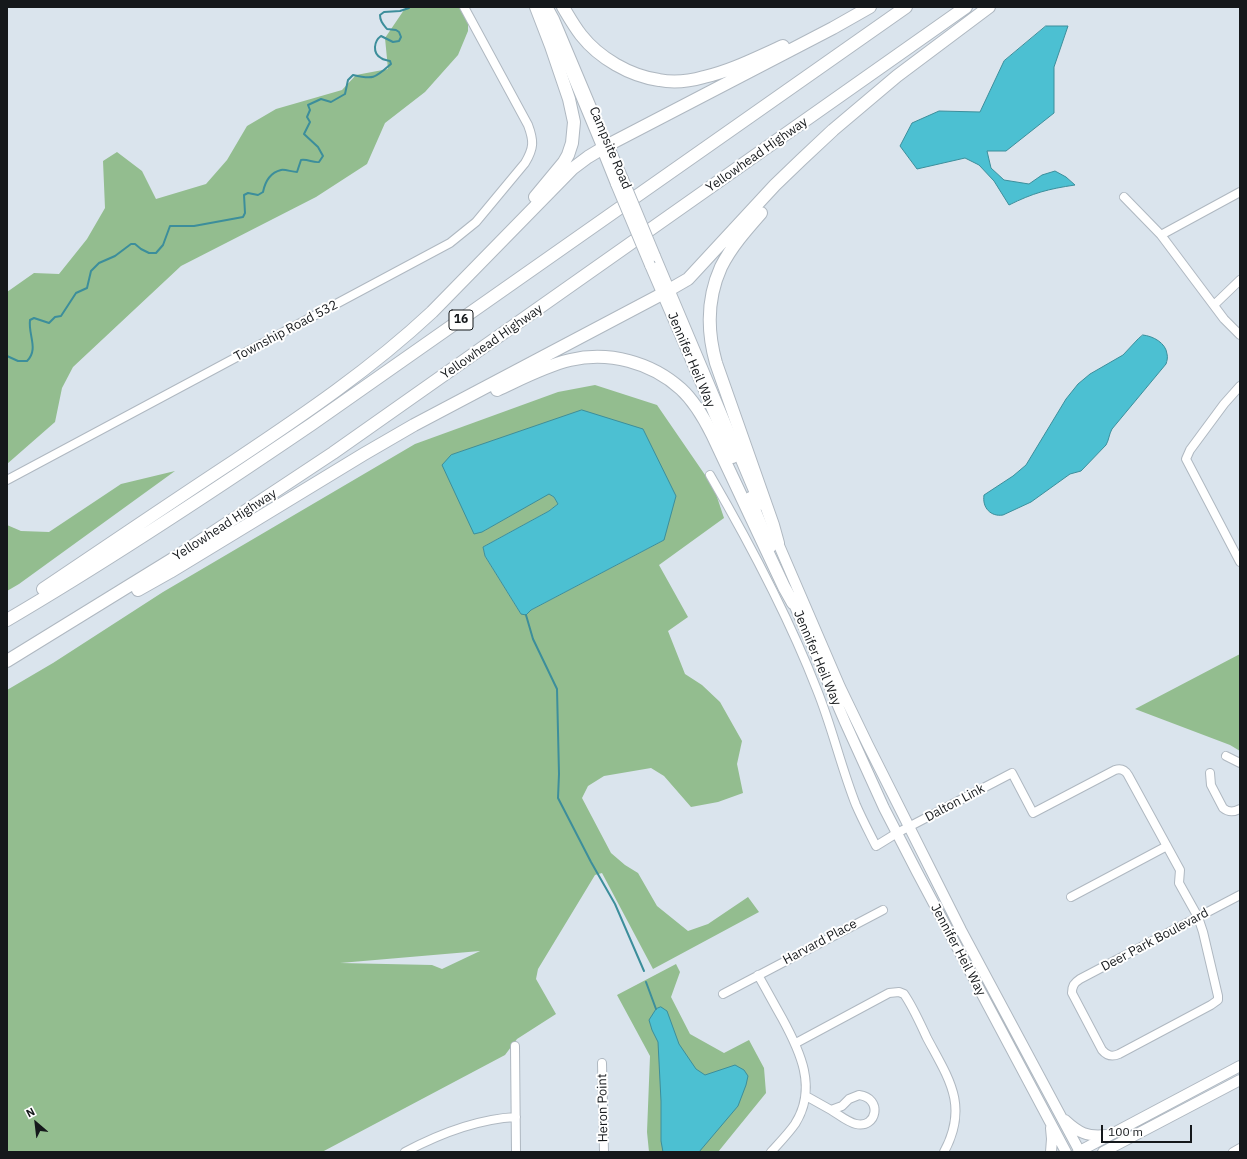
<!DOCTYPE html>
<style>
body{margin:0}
#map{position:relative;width:1247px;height:1159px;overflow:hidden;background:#dae4ed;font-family:"IBM Plex Sans",sans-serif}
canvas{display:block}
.frame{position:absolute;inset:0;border:8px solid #15181b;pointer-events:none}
.north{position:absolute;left:16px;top:1103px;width:40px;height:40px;-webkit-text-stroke:3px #fff;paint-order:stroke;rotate:332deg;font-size:11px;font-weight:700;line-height:16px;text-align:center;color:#15181b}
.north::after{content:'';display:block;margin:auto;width:14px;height:18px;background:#15181b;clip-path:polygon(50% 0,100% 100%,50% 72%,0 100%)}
.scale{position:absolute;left:1101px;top:1125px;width:91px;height:18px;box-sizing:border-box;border:2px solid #15181b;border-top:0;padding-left:5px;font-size:12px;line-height:14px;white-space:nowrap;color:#15181b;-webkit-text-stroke:3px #fff;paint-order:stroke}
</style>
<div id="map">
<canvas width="1247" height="1159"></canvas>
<div class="frame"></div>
<div class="north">N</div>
<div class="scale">100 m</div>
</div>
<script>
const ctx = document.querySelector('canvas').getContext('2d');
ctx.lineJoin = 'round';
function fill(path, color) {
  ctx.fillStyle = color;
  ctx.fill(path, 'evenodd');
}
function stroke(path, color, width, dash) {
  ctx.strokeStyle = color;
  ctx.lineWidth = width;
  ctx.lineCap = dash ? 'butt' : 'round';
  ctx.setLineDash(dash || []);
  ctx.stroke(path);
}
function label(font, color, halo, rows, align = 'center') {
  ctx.font = font + ' "IBM Plex Sans",sans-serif';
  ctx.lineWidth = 4;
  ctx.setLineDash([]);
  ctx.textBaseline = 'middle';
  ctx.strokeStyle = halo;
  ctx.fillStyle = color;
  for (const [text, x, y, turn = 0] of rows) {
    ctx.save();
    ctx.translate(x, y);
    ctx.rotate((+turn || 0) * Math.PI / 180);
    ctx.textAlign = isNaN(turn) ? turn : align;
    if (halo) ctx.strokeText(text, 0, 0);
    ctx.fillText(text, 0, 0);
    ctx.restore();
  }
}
const green = new Path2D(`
 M406,7H466L468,10V31L458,55L425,92L385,123L367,164L316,197L181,266L73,367L62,388L55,422L7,464V292L34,273L59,274L87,239L105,208L103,161L117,152L142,171L156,199L206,184L227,160L247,126L276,109L342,90L356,75L388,69L385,38Z
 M595,385L657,405L714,488L724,518L659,565L688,617L668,631L685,674L702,685L720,702L742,741L737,764L743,793L718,802L691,807L664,776L651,768L604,776L588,786L582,798L611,853L625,865L638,873L657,906L688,931L708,924L748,897L759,912L653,969L602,873L595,875L538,969L536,979L556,1014L517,1039L505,1055L322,1152H7V690L53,663L163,592L415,444L558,392ZM643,429L664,540L531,610L521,614L485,556L483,547L549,511L558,504L554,497L549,493L482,532ZM480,951L442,969L432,965L340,963Z
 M175,471L19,584L7,591V525L21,531L49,532L121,484Z
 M1240,654V751L1230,745L1135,709Z
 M676,964L680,972L671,997L690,1034L724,1053L749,1040L764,1068L766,1093L718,1152H649L647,1132L650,1056L617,995Z`);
const water = new Path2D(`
 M1046,26H1068L1054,67V113L1006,151H987L991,168L1004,180L1029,184L1042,175L1055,171L1066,177L1075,185C1048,189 1033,193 1009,205L994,181L979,165L965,158L917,169L900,146L912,123L939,111L980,112L1004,61Z
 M1143,335C1153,336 1166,343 1167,354C1168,357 1167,361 1166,364L1112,429C1109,434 1109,440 1106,445L1081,471L1070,474L1031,502L1003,515C991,517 982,508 984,495L1013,476L1026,465L1066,399L1078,384L1090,374L1123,355L1138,339Z
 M582,410L643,429L676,496L664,540L531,610L526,615L521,614L485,556L483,547L549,511L558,504L554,497L549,494L482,532L474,534L442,465L451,455Z
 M661,1007L667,1011L679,1044L696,1069L705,1075L735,1065L744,1070L748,1076L746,1085L738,1106L699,1152H663L661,1141V1101L658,1042L652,1030L649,1020L656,1009Z`);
const stream = new Path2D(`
 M7,356L18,361H27C39,349 28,335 30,320L34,318L49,323L55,317L61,316L76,293L87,288L91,271L99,263L115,256L131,244H135L141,249L149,253H156L163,245L170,226H194L243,217L245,213L244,195L248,193L258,195L263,192C265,182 269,173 281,170C285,169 292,172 297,172L301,160C308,159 313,163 319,162L323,156L318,147L304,134L310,122L307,117L310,110L308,105L321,99L331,102L345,94L348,80L353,75C374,80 375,78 391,64L390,61C387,60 383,60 381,58C372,53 374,41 381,36L393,42L399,41L401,37L399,32L396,30L387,29C383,24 380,21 380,15L384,12L400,11L409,8V7
 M526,615L533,639L557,689L559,774L558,798L591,862L615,904L644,971
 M646,982L656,1009`);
const minor = new Path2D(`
 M543,7L602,149
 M549,8L555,19L608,145
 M1124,197L1161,235L1224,319L1240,335
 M1161,235L1240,192
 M1214,305L1240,280
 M1240,386L1224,404L1190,450L1186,459L1240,562
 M710,475C750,544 788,615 817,690C832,727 841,767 856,805C862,819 869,832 876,846L897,833L1012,773L1033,813L1115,770C1121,768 1125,770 1128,775L1180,870L1179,883L1198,917L1203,932L1218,996V1000L1211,1005L1119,1054C1112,1057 1107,1056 1102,1050L1072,993C1072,986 1074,983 1080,979L1240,895
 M7,480L450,243L476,222L525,163C534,148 534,141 528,125L464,7
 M1226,756L1240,763
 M1210,773L1211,785L1223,808C1229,813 1234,812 1240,809
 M1071,897L1167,846
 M758,975C766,989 774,1004 782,1018C800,1051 818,1088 795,1124C788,1134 779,1143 771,1152
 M723,994L883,910
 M796,1043L889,993L899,992L904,994C913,1007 920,1023 927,1038C949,1079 969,1106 944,1152
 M515,1046L516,1152
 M602,1063L604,1152
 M859,1095C883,1098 877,1129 856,1124C847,1122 838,1114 831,1110L842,1106L849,1099Z
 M806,1096L831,1110
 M405,1152C439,1134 477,1119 516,1117
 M1233,1152L1240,1148`);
const major = new Path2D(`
 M608,145L623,179
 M602,149L616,184
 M655,256L760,505
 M650,265L733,458
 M750,497L771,547
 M775,536L840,687L868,745L961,930L1080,1152
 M791,597L845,722L884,808L917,872L1066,1152
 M1065,1120C1079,1133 1087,1137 1106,1135
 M1051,1128L1052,1139L1051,1152
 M1078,1152L1240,1066
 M1103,1152L1240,1080`);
const highway = new Path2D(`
 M563,7C569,17 574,26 581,35C599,58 630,76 659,80C673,83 690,81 704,77C731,71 758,57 783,46
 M535,197L564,162L568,155L572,143L574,122L569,99L551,46L536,7
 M761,213C746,230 731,247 721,267C707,298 707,331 716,363L773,525L778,543
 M497,390C521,379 545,366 570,360C609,351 651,362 681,389C694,401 704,418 712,434L784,587L793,603
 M43,589C107,546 170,503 234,461C303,415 371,369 432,312L572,169L588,157L608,145L833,28L870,7
 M138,590L170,572L364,454L414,425L662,294L688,279L775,185L801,160L833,130L897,76L989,7
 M7,620C111,559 212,492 312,424L906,7
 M7,661L179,555L333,453L966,7`);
const majorBridge = new Path2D(`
 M623,179L655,256
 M616,184L650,265`);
const shields = [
 [461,320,24]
];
const shieldNames = [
 ["16",461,320]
];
const streetNames = [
 ["Campsite Road",610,148,67],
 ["Yellowhead Highway",757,155,-35],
 ["Township Road 532",286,331,-28],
 ["Yellowhead Highway",492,342,-35],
 ["Jennifer Heil Way",691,360,67],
 ["Yellowhead Highway",225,525,-33],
 ["Jennifer Heil Way",817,658,67],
 ["Dalton Link",955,803,-28],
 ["Deer Park Boulevard",1155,940,-28],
 ["Harvard Place",820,942,-28],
 ["Jennifer Heil Way",958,950,62],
 ["Heron Point",603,1108,-91]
];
fill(green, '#93bd8f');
fill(water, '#4cc0d2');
stroke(water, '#3c8e9b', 1);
stroke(stream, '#3c8e9b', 2);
stroke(minor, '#afb8c1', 10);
stroke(major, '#afb8c1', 12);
stroke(highway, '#afb8c1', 14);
stroke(minor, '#fff', 8);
stroke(major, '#fff', 10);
stroke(highway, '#fff', 12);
stroke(majorBridge, '#afb8c1', 12, []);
stroke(majorBridge, '#fff', 10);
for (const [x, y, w] of shields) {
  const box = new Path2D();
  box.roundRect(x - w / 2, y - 10, w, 20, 3);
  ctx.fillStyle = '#fff';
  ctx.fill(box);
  stroke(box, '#15181b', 1);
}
label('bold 12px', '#15181b', null, shieldNames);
label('13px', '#15181b', '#fff', streetNames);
</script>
